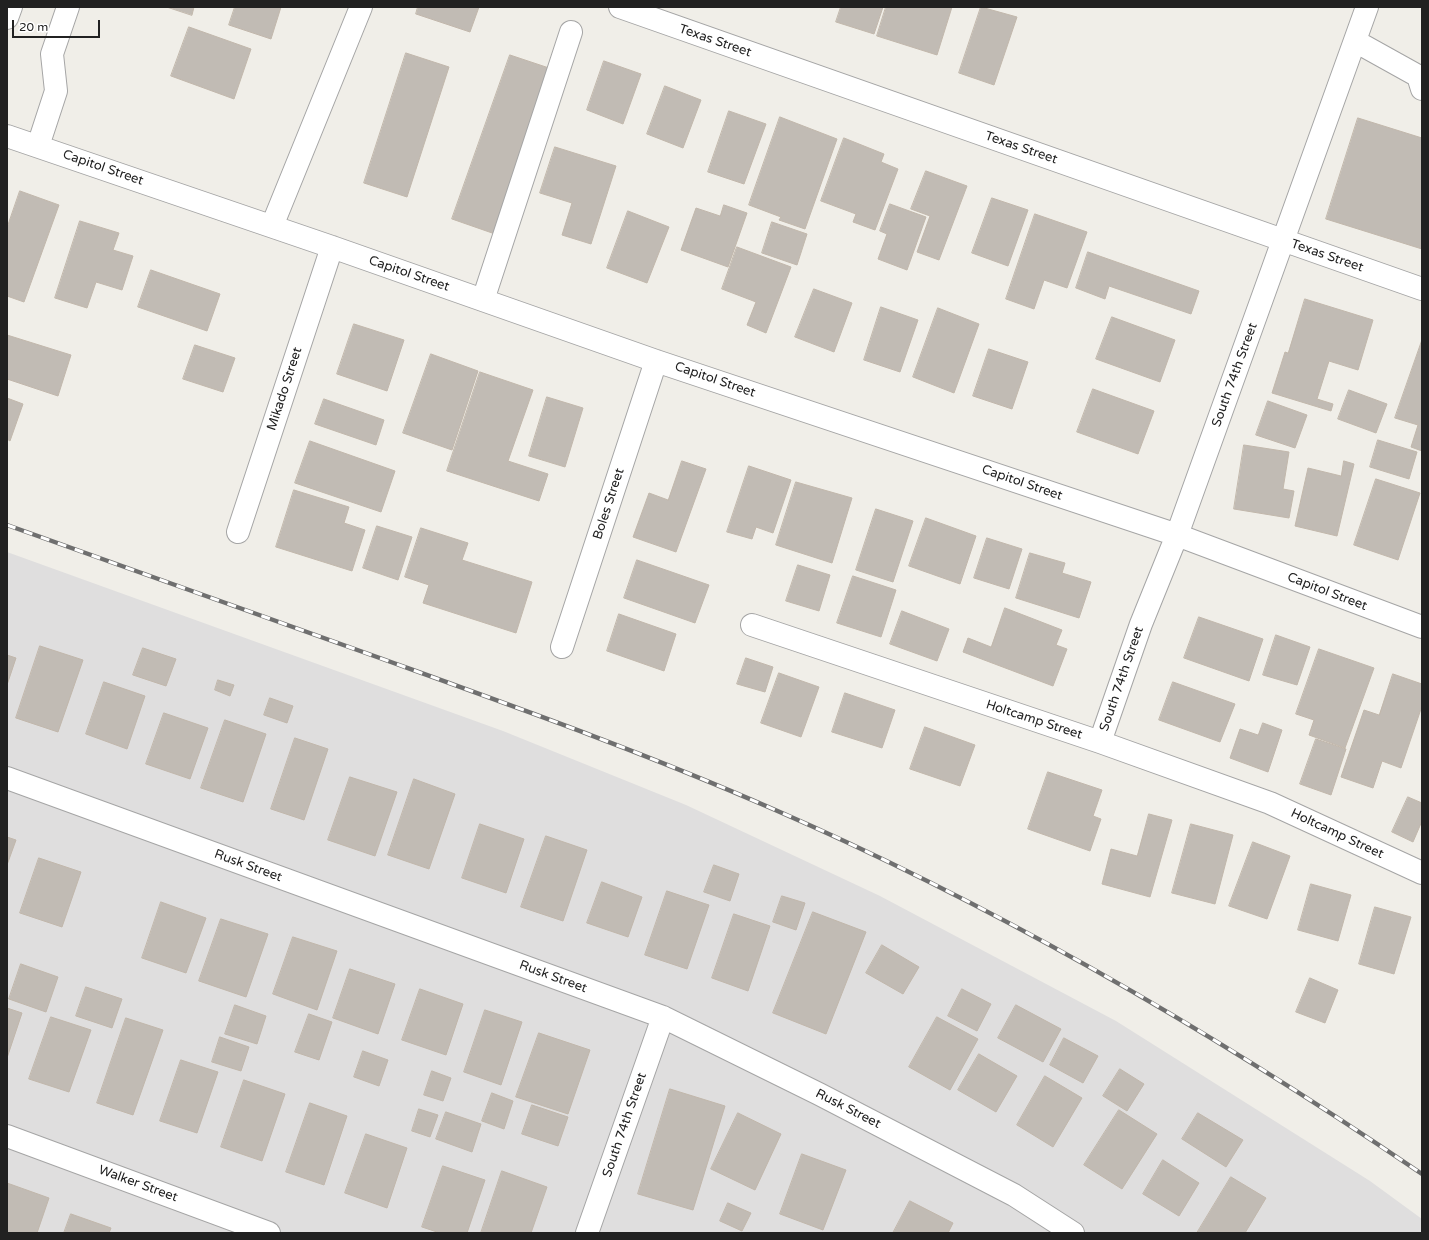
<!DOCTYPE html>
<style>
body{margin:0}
#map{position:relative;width:1429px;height:1240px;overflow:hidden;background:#f0eee8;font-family:"Varela Round",sans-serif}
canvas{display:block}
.frame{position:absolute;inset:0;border:8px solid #212121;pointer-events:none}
.scale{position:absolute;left:12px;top:20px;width:88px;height:18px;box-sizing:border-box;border:2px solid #212121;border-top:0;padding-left:5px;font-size:12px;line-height:14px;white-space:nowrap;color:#212121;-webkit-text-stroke:3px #fff;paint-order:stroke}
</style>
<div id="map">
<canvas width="1429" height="1240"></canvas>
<div class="frame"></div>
<div class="scale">20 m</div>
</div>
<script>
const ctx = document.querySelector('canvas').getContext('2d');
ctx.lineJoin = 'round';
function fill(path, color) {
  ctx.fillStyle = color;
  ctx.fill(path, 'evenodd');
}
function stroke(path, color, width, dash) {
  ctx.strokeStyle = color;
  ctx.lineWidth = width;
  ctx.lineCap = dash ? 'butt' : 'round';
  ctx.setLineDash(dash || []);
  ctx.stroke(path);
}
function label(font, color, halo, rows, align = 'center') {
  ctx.font = font + ' "Varela Round",sans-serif';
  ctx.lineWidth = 3;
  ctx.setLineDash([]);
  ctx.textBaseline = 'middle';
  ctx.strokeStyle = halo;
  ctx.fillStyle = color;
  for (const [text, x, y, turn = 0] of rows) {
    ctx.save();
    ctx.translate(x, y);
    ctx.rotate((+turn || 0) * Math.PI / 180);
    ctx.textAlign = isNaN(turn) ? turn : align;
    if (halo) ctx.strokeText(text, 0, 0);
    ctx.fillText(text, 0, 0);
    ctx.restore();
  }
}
const residential = new Path2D(`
 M7,552L503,731L686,805L880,896L1116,1021L1370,1181L1422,1219V1233H7Z`);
const building = new Path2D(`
 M167,7H194L192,15Z
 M235,7H281L271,39L229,25Z
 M418,7H479L470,32L416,14Z
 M841,7H883L874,34L836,22Z
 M886,7H952L937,55L877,36Z
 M981,7L1017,17L994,85L959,73Z
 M189,27L251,49L234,99L171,76Z
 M406,53L449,67L407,197L364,183Z
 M510,55L552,69L495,234L452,219Z
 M604,61L641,74L623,124L587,110Z
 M665,86L701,100L683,148L647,134Z
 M729,111L766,124L744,184L708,172Z
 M780,117L837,139L805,229L779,220L781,217L749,205Z
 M1358,118L1422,138V249L1326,219Z
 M844,138L884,154L881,162L898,169L875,230L853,222L856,214L821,201Z
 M555,147L616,166L591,244L562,235L572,203L540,193Z
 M926,171L967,186L939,260L917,252L930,216L911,209Z
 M20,191L59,205L24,302L7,296V228Z
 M992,198L1028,210L1008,266L972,253Z
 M890,204L926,217L907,270L878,259L887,234L880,231Z
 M724,205L747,213L728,267L681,250L696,208L720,216Z
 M628,211L669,227L647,283L607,268Z
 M1035,214L1087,232L1067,288L1044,280L1034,309L1006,299Z
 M80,221L119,233L113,250L133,256L122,290L96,282L87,308L55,298Z
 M772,222L807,234L797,265L762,253Z
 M737,247L791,267L766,333L747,325L756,302L722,289Z
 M1088,252L1199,291L1191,314L1109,286L1105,299L1076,288Z
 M151,270L220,294L207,331L138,307Z
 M814,289L852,303L834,352L795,337Z
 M1305,299L1373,320L1358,370L1329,361L1317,399L1333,404L1331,411L1272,393L1285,352L1288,353Z
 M881,307L918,320L900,372L864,360Z
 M938,308L979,324L954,393L913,377Z
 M1112,317L1175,340L1160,382L1096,359Z
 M354,324L404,340L387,391L337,374Z
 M7,335L71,355L58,396L7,379Z
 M1422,340V451L1411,447L1418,425L1395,418Z
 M195,345L235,358L223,392L183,379Z
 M989,349L1028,362L1012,409L973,396Z
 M431,354L478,371L452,450L403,433Z
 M480,372L533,390L508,461L548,474L539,501L447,471Z
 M1093,389L1154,411L1138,454L1077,432Z
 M1349,390L1387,404L1376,433L1338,419Z
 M547,397L583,408L565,467L529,456Z
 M7,398L23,404L10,441L7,439Z
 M324,399L384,420L376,445L315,424Z
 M1268,401L1307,415L1295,448L1256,435Z
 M1378,440L1417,452L1409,479L1370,467Z
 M310,441L395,471L381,512L295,483Z
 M1244,445L1289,452L1283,489L1294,491L1289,518L1234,509Z
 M682,461L706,469L676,552L633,537L649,493L668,500Z
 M1344,461L1354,464L1337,536L1295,526L1308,468L1341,476Z
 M749,466L791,480L773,533L756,527L752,539L727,532Z
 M1376,479L1420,493L1398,560L1354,545Z
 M796,482L852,498L832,563L776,545Z
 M294,490L349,507L344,523L365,530L352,571L276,547Z
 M876,509L913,521L893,582L856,570Z
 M926,518L976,536L960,584L909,566Z
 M377,526L412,537L398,580L363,568Z
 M421,528L468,543L462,560L532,582L516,633L423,603L429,585L405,577Z
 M987,538L1022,549L1009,589L974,578Z
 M1030,553L1065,563L1062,573L1091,582L1079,618L1016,598Z
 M637,560L709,585L695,623L624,598Z
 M798,565L830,575L819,611L786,601Z
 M853,576L896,590L881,637L837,623Z
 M1005,608L1062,630L1056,645L1067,649L1053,686L963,652L968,638L991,647Z
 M902,611L949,629L937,661L890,644Z
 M619,614L676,634L664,671L607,651Z
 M1199,617L1263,639L1249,681L1184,658Z
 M1276,635L1310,647L1297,685L1263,675Z
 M40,646L83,660L58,732L16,718Z
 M143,648L176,659L166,686L133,675Z
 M1319,649L1374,668L1345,748L1309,735L1314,720L1296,714Z
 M7,655L16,658L7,685Z
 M746,658L773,667L765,692L737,684Z
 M779,673L819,687L801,737L761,723Z
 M1393,674L1422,684V706L1401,768L1382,761L1373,788L1341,777L1364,710L1379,715Z
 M218,680L234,685L230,696L215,690Z
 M104,682L145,696L127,749L86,734Z
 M1173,682L1235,704L1220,742L1159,720Z
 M845,693L895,710L882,748L832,732Z
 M270,698L293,706L287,723L264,715Z
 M164,713L208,728L190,779L146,764Z
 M225,720L266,734L243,802L201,788Z
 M1263,723L1282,730L1268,772L1230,758L1240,729L1258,735Z
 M925,727L975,745L960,786L910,769Z
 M295,738L328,749L304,820L271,809Z
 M1316,739L1346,749L1331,795L1300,784Z
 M1048,772L1102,790L1093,816L1101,819L1090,851L1028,829Z
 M350,777L397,792L375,856L328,840Z
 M414,779L455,794L429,869L388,855Z
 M1408,797L1422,803V821L1413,842L1392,832Z
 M1149,814L1172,820L1150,897L1102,884L1111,849L1137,856Z
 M480,824L524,839L506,893L462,878Z
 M1191,824L1233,835L1215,904L1172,893Z
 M546,836L587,850L563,921L521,907Z
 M7,837L16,840L7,865Z
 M1253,842L1290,856L1267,919L1229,906Z
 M39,858L81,872L62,927L20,913Z
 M714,865L739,874L730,901L704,892Z
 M602,882L642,897L628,937L587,923Z
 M1311,884L1351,895L1338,941L1298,930Z
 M667,891L709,905L687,969L645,955Z
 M782,896L805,903L796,930L773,922Z
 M161,902L206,918L186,973L142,958Z
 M1375,907L1411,917L1394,974L1359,964Z
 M813,912L866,932L826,1034L773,1013Z
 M734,914L770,926L748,991L712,978Z
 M221,919L268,934L246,997L199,981Z
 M293,937L337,951L317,1010L273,994Z
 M882,945L919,967L903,994L866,973Z
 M21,964L58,977L46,1012L9,999Z
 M350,969L395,984L378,1034L333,1018Z
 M1310,978L1338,990L1325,1023L1296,1012Z
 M86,987L122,999L112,1028L76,1016Z
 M420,989L463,1004L446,1055L402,1040Z
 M962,989L991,1004L977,1031L948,1016Z
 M235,1005L266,1016L257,1044L225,1034Z
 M1016,1005L1061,1029L1043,1062L998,1038Z
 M7,1008L22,1013L7,1058Z
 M485,1010L522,1022L501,1085L464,1072Z
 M309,1014L332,1022L319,1060L295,1052Z
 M51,1017L91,1030L69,1092L29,1079Z
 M937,1017L978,1039L950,1090L909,1067Z
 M126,1018L163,1030L133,1115L97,1103Z
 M539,1033L590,1050L568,1114L516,1097Z
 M220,1037L249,1047L241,1071L212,1062Z
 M1064,1038L1098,1056L1083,1083L1050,1065Z
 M363,1051L388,1060L379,1086L354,1077Z
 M979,1054L1017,1076L996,1112L958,1090Z
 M181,1060L218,1072L197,1133L160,1121Z
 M1120,1069L1144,1084L1127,1111L1103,1096Z
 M432,1071L451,1078L443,1101L424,1095Z
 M1045,1076L1082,1098L1053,1147L1017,1125Z
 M244,1080L285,1094L262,1161L221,1147Z
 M670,1089L725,1106L693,1210L638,1194Z
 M492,1093L513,1101L504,1129L482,1121Z
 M310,1103L347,1116L324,1185L286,1172Z
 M532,1105L568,1117L558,1146L522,1134Z
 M419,1109L438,1115L430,1137L412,1131Z
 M1119,1110L1157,1134L1122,1189L1084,1165Z
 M446,1112L481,1124L472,1152L436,1139Z
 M738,1113L781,1134L755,1190L711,1169Z
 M1198,1113L1243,1140L1226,1167L1182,1139Z
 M366,1134L407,1148L387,1208L345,1193Z
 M802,1154L846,1170L823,1230L780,1214Z
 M1163,1160L1199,1183L1179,1216L1143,1194Z
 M443,1166L485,1180L467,1233H440L422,1227Z
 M502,1171L547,1187L531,1233H481Z
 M1231,1177L1266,1198L1245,1233H1197Z
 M7,1183L49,1198L37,1233H7Z
 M910,1201L953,1223L948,1233H893Z
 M728,1203L751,1213L742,1231L720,1221Z
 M71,1214L111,1228L109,1233H64Z`);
const minor = new Path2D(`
 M620,7L1422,289
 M7,18L11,7
 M1355,41L1418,76L1422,89
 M7,136L332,247L656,361L1177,535L1422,627
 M38,146L56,91L52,54L68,7
 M272,226L361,7
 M483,300L571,32
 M238,532L332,247
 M752,625L1100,742L1270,803L1422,873
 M562,647L656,361
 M1100,742L1141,624L1177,535L1367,7
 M7,778L663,1017L819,1094L1014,1195L1073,1233
 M7,1136L269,1233
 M587,1233L663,1017`);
const rail = new Path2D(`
 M7,525C130,569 254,613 377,657C510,705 643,752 773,809C1001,908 1216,1034 1422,1174`);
const streetNames = [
 ["Texas Street",715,41,19],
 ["Texas Street",1021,148,19],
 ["Capitol Street",103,168,19],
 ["Texas Street",1327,256,19],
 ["Capitol Street",409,274,19],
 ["South 74th Street",1235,375,-70],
 ["Capitol Street",715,380,19],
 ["Mikado Street",285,389,-72],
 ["Capitol Street",1022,483,19],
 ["Boles Street",609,504,-72],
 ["Capitol Street",1327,592,21],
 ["South 74th Street",1122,679,-71],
 ["Holtcamp Street",1034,720,18],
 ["Holtcamp Street",1337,834,25],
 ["Rusk Street",248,866,20],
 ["Rusk Street",553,977,20],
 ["Rusk Street",848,1109,27],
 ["South 74th Street",625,1125,-71],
 ["Walker Street",138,1184,20]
];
fill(residential, '#dfdede');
fill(building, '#c1bbb4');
stroke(building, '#c1b7ab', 1);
stroke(minor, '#a5a5a5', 24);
stroke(minor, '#fff', 22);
stroke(rail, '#6f6f6f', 4.5);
stroke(rail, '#fff', 3, [9]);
label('13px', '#212121', '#fff', streetNames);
</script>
